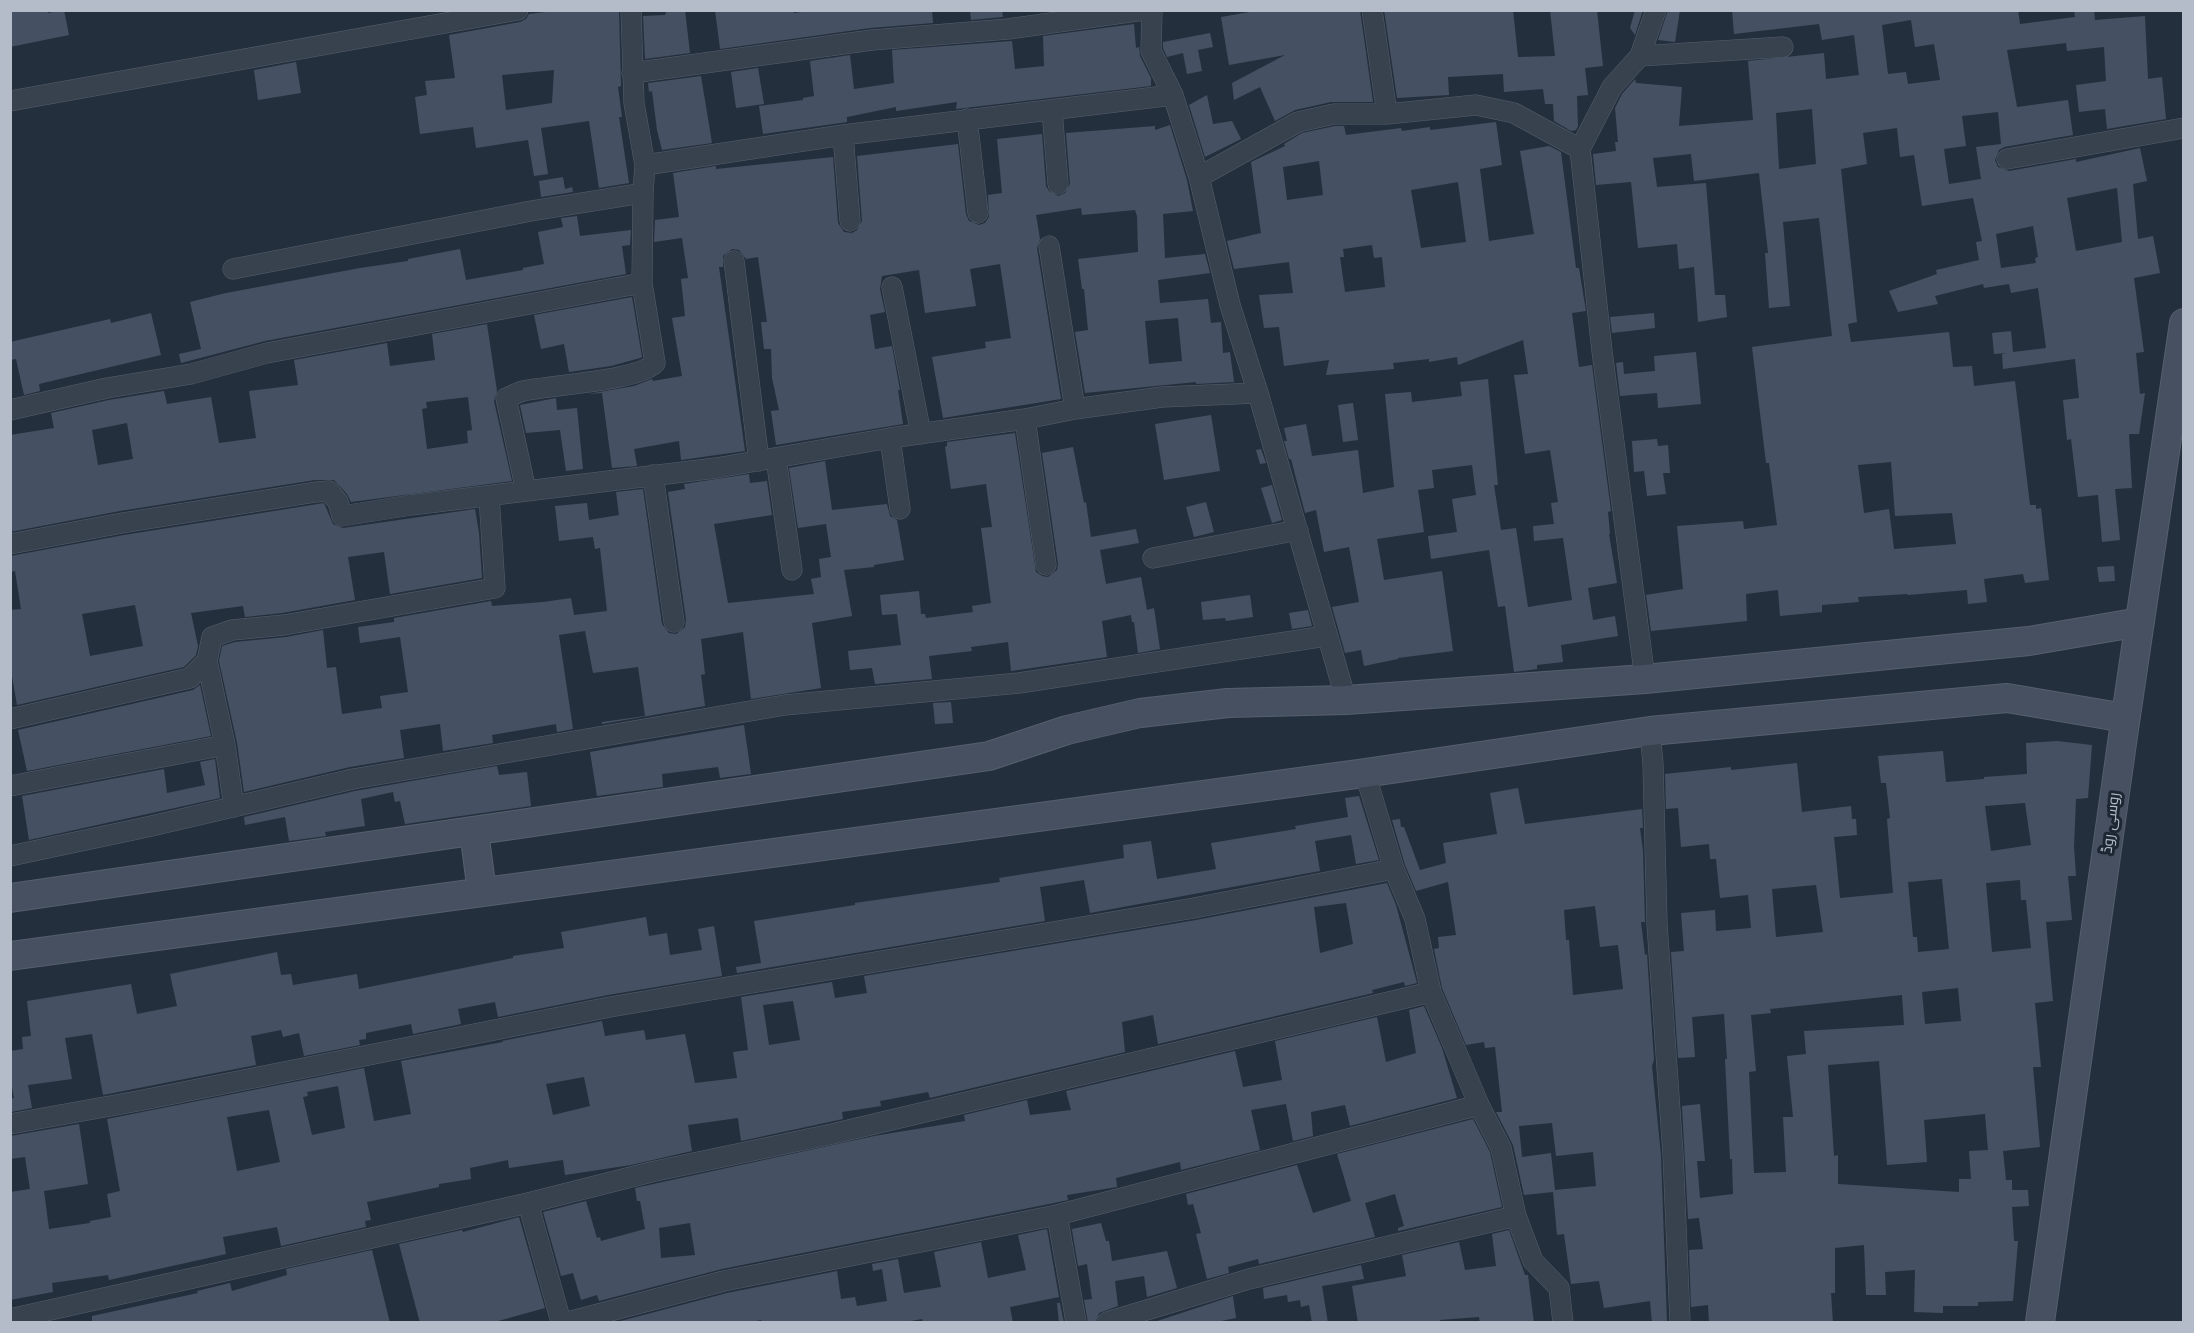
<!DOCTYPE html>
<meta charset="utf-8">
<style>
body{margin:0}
#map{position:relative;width:2194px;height:1333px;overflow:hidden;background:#242f3e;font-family:"PT Sans",sans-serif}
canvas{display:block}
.frame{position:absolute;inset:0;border:12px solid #b4bcc9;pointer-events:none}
</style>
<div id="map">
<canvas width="2194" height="1333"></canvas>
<div class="frame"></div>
</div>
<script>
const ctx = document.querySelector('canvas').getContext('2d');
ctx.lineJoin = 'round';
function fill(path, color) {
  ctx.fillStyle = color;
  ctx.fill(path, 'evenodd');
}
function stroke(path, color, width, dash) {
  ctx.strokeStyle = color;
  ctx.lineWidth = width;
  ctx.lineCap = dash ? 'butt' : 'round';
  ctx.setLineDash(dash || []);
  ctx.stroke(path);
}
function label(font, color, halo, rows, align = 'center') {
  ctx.font = font + ' "PT Sans",Cairo,sans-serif';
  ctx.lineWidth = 6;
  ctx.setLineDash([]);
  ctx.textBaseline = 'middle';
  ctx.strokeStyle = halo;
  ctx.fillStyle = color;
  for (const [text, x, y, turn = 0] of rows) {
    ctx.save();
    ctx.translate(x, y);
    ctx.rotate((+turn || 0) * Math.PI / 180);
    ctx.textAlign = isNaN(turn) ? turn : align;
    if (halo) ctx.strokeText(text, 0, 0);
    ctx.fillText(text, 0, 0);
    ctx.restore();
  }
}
const building = new Path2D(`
 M10,10H47L48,13L64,10L69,35L10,47Z
 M563,10H619L621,86L618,87L622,117H619L629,183L599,188L589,121L541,128L548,174L534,176L528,140L476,148L473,127L420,134L415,97L427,95L425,81L455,78L449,35L520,22L526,19L529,14ZM554,70L552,103L506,110L502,75Z
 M667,10H685L690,53L645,59L643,16L665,15Z
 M715,10H794V13L814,10H932L933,23L870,28L720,49Z
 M970,10H1002L1003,17L971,20Z
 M1261,10H1360L1373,102H1331L1295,110L1275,121L1260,87L1234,100L1232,83L1285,55L1229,65L1221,17Z
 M1384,10H1513L1518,57L1555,56L1550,10H1597L1603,66L1585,68L1588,95L1577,96L1578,126L1576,130L1571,131L1554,121L1553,104H1545L1543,89L1504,92L1503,74L1448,77L1449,95L1397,98Z
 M1635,10H1643L1635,35L1630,28Z
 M1668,10H1680L1675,42L1658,40Z
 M1732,10H2018L2020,24L2075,17L2074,10H2094L2095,20L2145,16L2148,79L2162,77L2166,119L2107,129L2105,109L2079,112L2076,85L2106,81L2104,47L2067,51L2066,43L2007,50L2017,107L2068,100L2073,135L2004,147L1999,150L1995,160L1998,167L2009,171L2076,159V162L2140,148L2147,181L2133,184L2138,239L2153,236L2160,273L2134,278L2144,352L2136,353L2140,394L2145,393L2139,434H2129L2132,488L2115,489L2120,540L2102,542L2098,495L2078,497L2071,439L2067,440L2063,400L2079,398L2075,359L2003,369L2002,354L2007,353L1994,354L1992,333L2011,331L2013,352L2046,348L2038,288L2011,293L2009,284L1984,288L1983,284L1935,296L1938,304L1898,312L1889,291L1937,274L1936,270L1979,260L1976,242L1982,241L1973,198L1922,206L1914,155L1900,157L1897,128L1863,133L1867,164L1841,169L1857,322L1848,324L1851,342L1949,332L1953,367L1972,366L1974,386L2015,381L2030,505H2036V509L2041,508L2049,580L2025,583L2023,574L1984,579L1987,602L1968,604L1967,590L1908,595L1907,594L1858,597L1859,602L1822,605V612L1780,616L1778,590L1746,594L1747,621L1651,631L1646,595L1683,589L1677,526L1743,521L1744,529L1777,525L1769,463H1766L1752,347L1832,336L1819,218L1783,222L1790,306L1769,308L1765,253H1768L1759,173L1694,181L1691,154L1653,158L1657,187L1706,183L1715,295H1725L1727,317L1698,322L1694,267L1679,269L1677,244L1638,248L1631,182L1596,185L1593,154L1616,151L1615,142H1618L1615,108L1622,94L1635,79L1636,83L1682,87L1679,126L1753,120L1748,61L1824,53L1826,79L1859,75L1854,35L1822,40L1819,24L1734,34ZM1911,20L1915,47L1934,44L1940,80L1908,84L1906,72L1888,74L1882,25ZM1812,109L1816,164L1779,169L1776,113ZM1998,112L2001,144L1976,147L1981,179L1949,184L1944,149L1966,146L1962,116ZM2117,188L2122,242L2076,251L2067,198ZM2033,226L2038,257L2035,258L2036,263L2001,268L1996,234ZM1891,462L1895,516L1952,513L1956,544L1894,549L1889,509L1864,513L1858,465Z
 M1134,24L1136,48L1139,47L1140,56L1151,78V86L956,109L957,102L896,111V107L847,117V122L763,134L759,106L803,100V98L814,96L810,61L850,55L854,89L894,83L892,50L1012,41L1015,69L1044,66L1043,36Z
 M1210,33L1213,47L1198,50L1202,71L1187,74L1183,53L1167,57L1163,48V42Z
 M296,62L301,93L258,100L254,70Z
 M758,68L764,104L736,108L731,72Z
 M701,76L712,143L662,150L657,130L652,91L649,92L648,83Z
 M1207,95L1213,124L1232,121L1241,139L1205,157L1189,105Z
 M1496,122L1502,165L1480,169L1489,241L1534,234L1520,151L1549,146L1561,152L1576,268H1579L1586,311L1572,313L1579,367L1592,365L1611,511L1608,512L1610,534H1609L1617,583L1588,588L1593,620L1615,616L1618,636L1561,645L1563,662L1537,665V669L1514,672L1505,606L1498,607L1489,550L1431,559L1428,536L1457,532L1452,499L1476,495L1472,465L1432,470L1434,488L1418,490L1424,532L1377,539L1384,580L1442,571L1453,651L1398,658V659L1364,666L1361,650L1345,653L1332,607L1359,602L1349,547L1324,552L1316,510L1305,513L1291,459H1289L1284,441H1287L1284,428L1306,424L1312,456L1358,450L1363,493L1394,487L1385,394L1411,392L1412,402L1462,396L1460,382L1488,379L1498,485H1494L1501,530L1516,528L1528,607L1572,600L1563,538L1534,541L1533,526L1554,524L1551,503L1558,502L1550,450L1525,454L1514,375L1528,374L1523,340L1458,365L1457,357L1429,362V359L1393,363L1394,369L1326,375L1329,360L1284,366L1279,327L1264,328L1259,295L1293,293L1289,262L1234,269L1227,241L1261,233L1251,162L1285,146L1284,144L1302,133L1335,126H1344L1346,135L1401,128L1402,131L1430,127V130ZM1319,161L1323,195L1287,200L1283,167ZM1458,182L1466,242L1421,248L1411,190ZM1372,245L1374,258L1382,257L1385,287L1345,292L1340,257H1344L1343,249Z
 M1170,125L1187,180L1193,211L1163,214L1165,258L1205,254L1210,273L1158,280L1160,303L1208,299L1211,323L1221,322L1223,353L1230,352L1234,382L1196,384V382L1085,393L1075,332L1088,330L1084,289H1082L1078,259L1138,252L1137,216L1135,210L1082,215L1081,208L1036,215L1040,239L1037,248L1061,399L943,418L932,357L986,348L985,342L1011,338L1000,264L970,269L976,306L925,313L919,270L882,276L880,289L885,312L870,315L875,349L892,346L900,390H898L903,424L776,445L771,411L779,410L772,378L771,349H764L761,322H767L758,257L746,259L739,250L732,249L723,256V267H719L745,451L681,460L679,441L634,449L637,466L612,468L602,393L588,394L634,386L652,379L653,381L682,376L672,318L685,316L681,279L688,278L682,238L654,242L655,220L679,217L673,173L716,166V169L833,157L838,223L844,232L852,233L857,230L862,221L857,156L958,144L966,214L969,221L979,225L985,223L989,217L988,195L1002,193L997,139L1042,134L1046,186L1049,191L1058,196L1065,193L1070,184L1066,133L1155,126V130ZM1178,318L1182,361L1149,364L1145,321Z
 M563,177L565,189L572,187L573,192L541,197L539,181Z
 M577,216L580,236L631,230L630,245L622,246L626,274L265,341L181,363L179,354L201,349L190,302L226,293L360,268L408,261V259L460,249L466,280L523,270V268L544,264L538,232L563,227L561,218Z
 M632,297L642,357L640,358L611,366L569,372L564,344L541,349L534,315Z
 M151,313L161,355L39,384L40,391L24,395L16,359L10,360V342L110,319L111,323Z
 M1654,313L1655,328L1612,333L1610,317Z
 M487,324L497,391L494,401L512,481L351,502L347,494L334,480H315L120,511L10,532V435L54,428L51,413L109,400L164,391L167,404L211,397L219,443L256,438L249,391L298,385L294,360L387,343L390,366L435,360L432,334ZM468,397L472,430L467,431L468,443L427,449L422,409L427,408L426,402ZM127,423L133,459L98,465L92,430Z
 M1696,352L1701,404L1658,408L1657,393L1620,396L1616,363L1623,362L1624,374L1655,371L1654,356Z
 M556,398L557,410L577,408L583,469L566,471L560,430L526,433L520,405Z
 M1353,403L1358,440L1343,442L1338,405Z
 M1211,415L1220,471L1164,480L1155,424Z
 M1015,433L1036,572L1042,576L1048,577L1057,570L1058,564L1042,453L1073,447L1084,503L1086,502L1091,537L1136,529L1139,543L1100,550L1106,584L1141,577L1147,610L1154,608L1160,649L1138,653L1134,622H1132L1131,615L1102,621L1107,657L1011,671L1008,642L971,647L972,651L929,656L932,679L875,684L872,668L850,670L848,651L901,645L897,614L882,615L880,595L919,591L921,614H925L926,618L973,612L972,606L991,603L981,528L992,527L986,484L951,489L945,447L947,446V442Z
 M1657,439L1658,446L1668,445L1670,473H1663L1666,494L1647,496L1644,471L1634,472L1632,441Z
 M1261,449L1266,463L1260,464L1256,450Z
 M825,461L832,510L887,504L890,516L897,520L904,560L874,565V567L844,570L852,616L812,623L821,688L751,699L743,632L701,639L705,674L701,675L705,706L602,724V722L645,716L638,667L593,673L585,631L559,635L573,729L557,732L556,724L492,735L493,743L443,751L440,724L400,730L404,758L350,767L244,792L237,743L219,661L222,646L235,642L286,637L323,630L327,668L336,667L342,714L382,708L380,696L408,692L400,637L360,643L358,627L394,622V618L491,601L492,606L543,602L571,598L574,615L607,611L600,548L595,549L593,537L559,541L555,506L587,503L589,520L619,515L616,492L643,489L662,624L669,633L676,634L685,627L686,620L668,492L685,489L684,484L749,474L750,483L767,481L772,515L714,524L728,603L814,594L811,579L821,577L819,559L831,557L826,524L798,528L789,468Z
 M1272,485L1282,520L1272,523L1261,488Z
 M1206,502L1214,532L1194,537L1186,507Z
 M324,503L333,524L343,528L475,509L479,533L482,578L390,594L384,552L348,557L355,600L282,613L245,617L243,606L191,613L198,646L196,655L184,667L17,705L10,665V610L21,609L15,571L10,572V556L124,535ZM135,605L143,646L90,656L82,614Z
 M2114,566L2115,581L2099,582L2097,567Z
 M1250,595L1253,617L1226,621L1225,618L1203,620L1201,602Z
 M1308,610L1312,626L1292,629L1289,613Z
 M200,685L211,736L27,771L18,730L193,690Z
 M951,702L953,723L935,724L933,703Z
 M744,725L751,774L720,778L718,767L662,774L663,787L597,796L590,752Z
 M2057,741L2092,745L2088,798L2076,799L2074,847L2076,876H2068L2072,920L2046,922L2053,1001L2035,1003L2041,1067H2033L2040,1147L2003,1151L2006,1180H2012V1190H2028L2029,1206L2012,1207L2014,1241H2018L2013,1301L1978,1302V1306H1943V1313L1914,1312L1915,1270L1885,1272L1886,1295H1866L1864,1245L1835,1248V1293H1831L1833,1323H1709L1708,1305L1691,1307L1689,1250L1703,1249L1699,1218L1688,1219L1682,1106L1700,1104L1705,1161H1697L1700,1198L1733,1194L1732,1159H1730L1725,1059H1727L1724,1014L1692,1017L1695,1057L1678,1058L1671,952L1684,951L1681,913L1715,910L1716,931L1751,928L1748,895L1720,898L1716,859H1710L1709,844L1681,847L1678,808L1666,809L1665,774L1731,767V770L1797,763L1802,812L1851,806L1852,819H1856L1857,835L1834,837L1840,898L1893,893L1887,819L1890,818L1886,783H1881L1878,756L1943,751L1946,782L1984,779V777L2027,774L2026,743ZM2025,803L2031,845L1991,851L1985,806ZM1942,879L1949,949L1918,952L1917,937H1913L1908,882ZM2020,880L2021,900H2026L2031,948L1992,952L1986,883ZM1816,885L1823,932L1776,937L1772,889ZM1958,988L1961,1021L1925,1024L1922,992ZM1902,995L1904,1025L1804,1031L1806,1054L1787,1056L1793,1117H1783L1786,1172L1754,1173L1749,1072L1756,1071L1751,1015L1771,1013L1770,1009ZM1879,1061L1887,1165L1927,1162L1924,1120L1985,1114L1988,1150L1969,1151L1971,1179H1959V1192L1838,1184V1155L1834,1156L1828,1065Z
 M215,759L220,798L29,840L22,796L164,769L167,793L205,785L200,762Z
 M497,766L499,775L527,772L531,806L405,824L400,801L395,802L393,792L361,799L365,826L325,832L326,836L289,841L285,817L245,825L244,817L355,791Z
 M1518,788L1525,824L1642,809L1643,828H1640L1643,851L1645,922H1641L1645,955L1647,954L1654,1060L1652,1066L1661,1155L1667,1323H1652L1650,1301L1604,1308L1599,1281L1571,1284L1564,1234L1557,1235L1553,1192L1524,1195L1513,1145L1496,1112H1502L1495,1047L1485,1048L1484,1042L1466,1045L1442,988L1434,949L1439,948L1438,937L1456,935L1448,882L1416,891L1405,865L1392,820L1400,819L1401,827H1404L1420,870L1446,863L1443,843L1497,834L1490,793ZM1595,906L1600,947L1618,945L1623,989L1573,995L1569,940H1566L1564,910ZM1552,1123L1556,1156L1593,1152L1596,1186L1555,1190L1551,1153L1522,1157L1519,1126Z
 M1359,796L1379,860L1356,864L1351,835L1315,841L1320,871L1090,913L1084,880L1040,887L1045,921L737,973L736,967L761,963L754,921L855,905V903L1000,882L999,878L1124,858L1123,845L1151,841L1157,879L1216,869L1211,843L1296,829L1295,826L1348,817L1345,798Z
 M1387,883L1396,905L1417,983L1405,986L1404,982L1372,990L1373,993L1158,1044L1153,1015L1122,1022L1125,1052L930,1098L928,1092L880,1101L881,1106L842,1112L843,1119L741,1141L738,1118L688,1125L692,1151L631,1165L565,1175L563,1160L509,1168L508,1160L470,1168L471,1179L439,1184V1187L367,1202L371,1220L365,1221L366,1227L281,1246L277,1227L223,1237L226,1254L109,1280L108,1275L52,1283L53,1292L10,1300V1192L30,1189L25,1157L10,1159V1136L79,1124L88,1184L44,1191L49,1229L90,1223V1221L111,1217L107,1194L120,1191L107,1119L364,1068L374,1121L411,1114L401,1061L503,1042L502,1041L602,1021L605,1036L644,1030L646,1040L685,1034L695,1083L737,1078L733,1052L748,1050L741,997L832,982L835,998L867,993L864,976L1196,920ZM1346,903L1353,944L1320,953L1314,907ZM793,1001L800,1040L769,1045L763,1005ZM584,1077L590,1106L553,1115L546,1084ZM338,1086L345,1128L312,1135L303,1097L308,1096L307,1092ZM269,1110L280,1162L237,1171L227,1117Z
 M646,917L649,936L667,933L670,955L702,950L698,929L714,926L722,976L608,995L498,1017L495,1002L458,1009L461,1024L413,1034L411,1024L366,1033V1039L359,1040L360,1045L304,1056L299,1033L283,1037L281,1030L251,1036L256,1065L103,1095L92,1034L65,1038L72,1079L28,1085L32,1108L11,1112L10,1099L14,1098L10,1077V1051L23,1049L22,1037L31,1036L27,1001L131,984L137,1014L177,1006L170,974L277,952L281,975L291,974L293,985L357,974L359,989L513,958V956L564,948L561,932Z
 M1424,1006L1442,1048L1457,1098L1350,1126L1345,1105L1311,1112L1313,1136L1293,1141L1286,1104L1251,1110L1260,1150L1181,1170L1180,1162L1116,1178L1117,1187L1067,1195L1068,1200L1054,1203L722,1269L599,1301L597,1295L581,1300L573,1273L561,1276L543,1212L586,1201L597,1238L600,1237L601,1241L645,1229L640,1201H637L635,1188L874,1136L965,1121L964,1115L1027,1100L1030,1115L1071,1110L1066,1091L1235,1051L1243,1087L1282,1080L1275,1041L1377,1017L1386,1062L1416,1053L1409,1010ZM690,1223L695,1255L661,1258L659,1228Z
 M1473,1119L1490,1152L1502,1207L1398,1231V1228L1404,1226L1395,1194L1365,1203L1375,1237L1259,1264L1258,1259L1228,1267L1229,1273L1207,1279L1196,1234L1201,1233L1193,1204L1188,1205L1186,1194L1297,1165L1313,1213L1351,1201L1337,1154Z
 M519,1217L545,1308L491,1323H420L399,1244L462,1230L463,1232Z
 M1101,1223L1106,1241H1109L1112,1261L1167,1251L1177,1288L1147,1297L1144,1276L1115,1281L1118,1306L1099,1313L1095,1323H1088L1084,1300L1092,1299L1087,1264L1078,1266L1071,1224L1072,1229Z
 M1047,1229L1059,1297L1010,1307L1013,1323H923L922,1319L900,1323H762L761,1320L746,1323H613L727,1293L837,1271L841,1299L855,1297L857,1306L887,1301L882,1269L873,1271L872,1264L898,1259L904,1293L941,1287L934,1252L981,1242L988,1278L1026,1270L1018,1235Z
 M1509,1230L1525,1275H1528L1534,1323H1480L1479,1317L1440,1320L1441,1323H1358L1352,1286L1406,1276L1402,1255L1459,1242L1465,1270L1496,1266L1492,1234Z
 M372,1250L390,1323H92V1316L198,1293L197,1291L230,1283L232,1291L287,1275L286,1269Z
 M1361,1265L1364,1279L1322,1286L1328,1323H1312L1309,1305L1301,1307L1300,1300L1288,1302L1287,1295L1264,1299L1263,1288Z
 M1233,1296L1236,1318L1211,1323H1151Z
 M1057,1303H1060L1064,1323H1059Z`);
const street = new Path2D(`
 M1152,10L1151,51L1173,95L1199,177L1230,305L1258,393L1346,700
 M1372,10L1387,114
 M1640,56L1783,47
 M632,73L872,40L1008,29L1144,10
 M10,101L518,10
 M1052,110L1058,184
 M967,119L978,213
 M843,135L850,221
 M2007,159L2184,128
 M645,165L843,135L1173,95
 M1199,177L1298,122L1334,114H1387L1476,105L1514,113L1580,149
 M1049,246L1075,409
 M734,261L759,461
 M233,269L531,211L643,193
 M892,287L921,434
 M10,410L107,388L191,374L267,353L642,283
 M1025,419L1046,565
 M890,438L900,509
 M776,458L792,570
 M653,475L674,622
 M526,491L506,398C511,396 517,393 523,391C550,385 639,381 655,363L642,283L643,193L645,165L634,103L631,10
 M10,544L122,523L316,492L329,491L338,502L342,516L411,505L716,468L890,438L1025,419L1075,409L1162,397L1258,393
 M1153,558L1298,530
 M207,661L225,745L234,807
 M1645,679L1602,351L1580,149L1612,87L1640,56L1656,10
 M10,719L190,678L207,661L212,637L232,630L284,625L495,588L489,496
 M1650,731L1653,764L1657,924L1673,1154L1680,1322
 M1365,773L1394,869L1415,919L1431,992L1479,1105L1501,1148L1516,1216L1533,1261L1559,1288L1563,1322
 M10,786L225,745
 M10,856L147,827L353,779L785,705L1019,683L1326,636
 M10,1124L138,1101L610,1007L1194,908L1394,869
 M528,1203L561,1322
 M1057,1215L1076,1322
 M10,1319L528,1203L651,1172L832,1134L1431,992
 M568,1322L724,1281L1057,1215L1479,1105
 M1107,1322L1249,1279L1516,1216`);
const secondary = new Path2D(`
 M474,831L482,892
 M10,898L989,756L1067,730L1140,713L1228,703L1346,700L1645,679L2029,641L2140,622
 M10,956L1365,773L1650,731L2007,698L2125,718
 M2040,1322L2124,729L2184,323`);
const streetNames = [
 ["روسی روڈ",2111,823,-83]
];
fill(building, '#455162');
stroke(street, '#565f6c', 21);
stroke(secondary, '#565f6c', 30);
stroke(street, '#38414e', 20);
stroke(secondary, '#465061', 28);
label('15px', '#b4bcc9', '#1d2633', streetNames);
</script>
